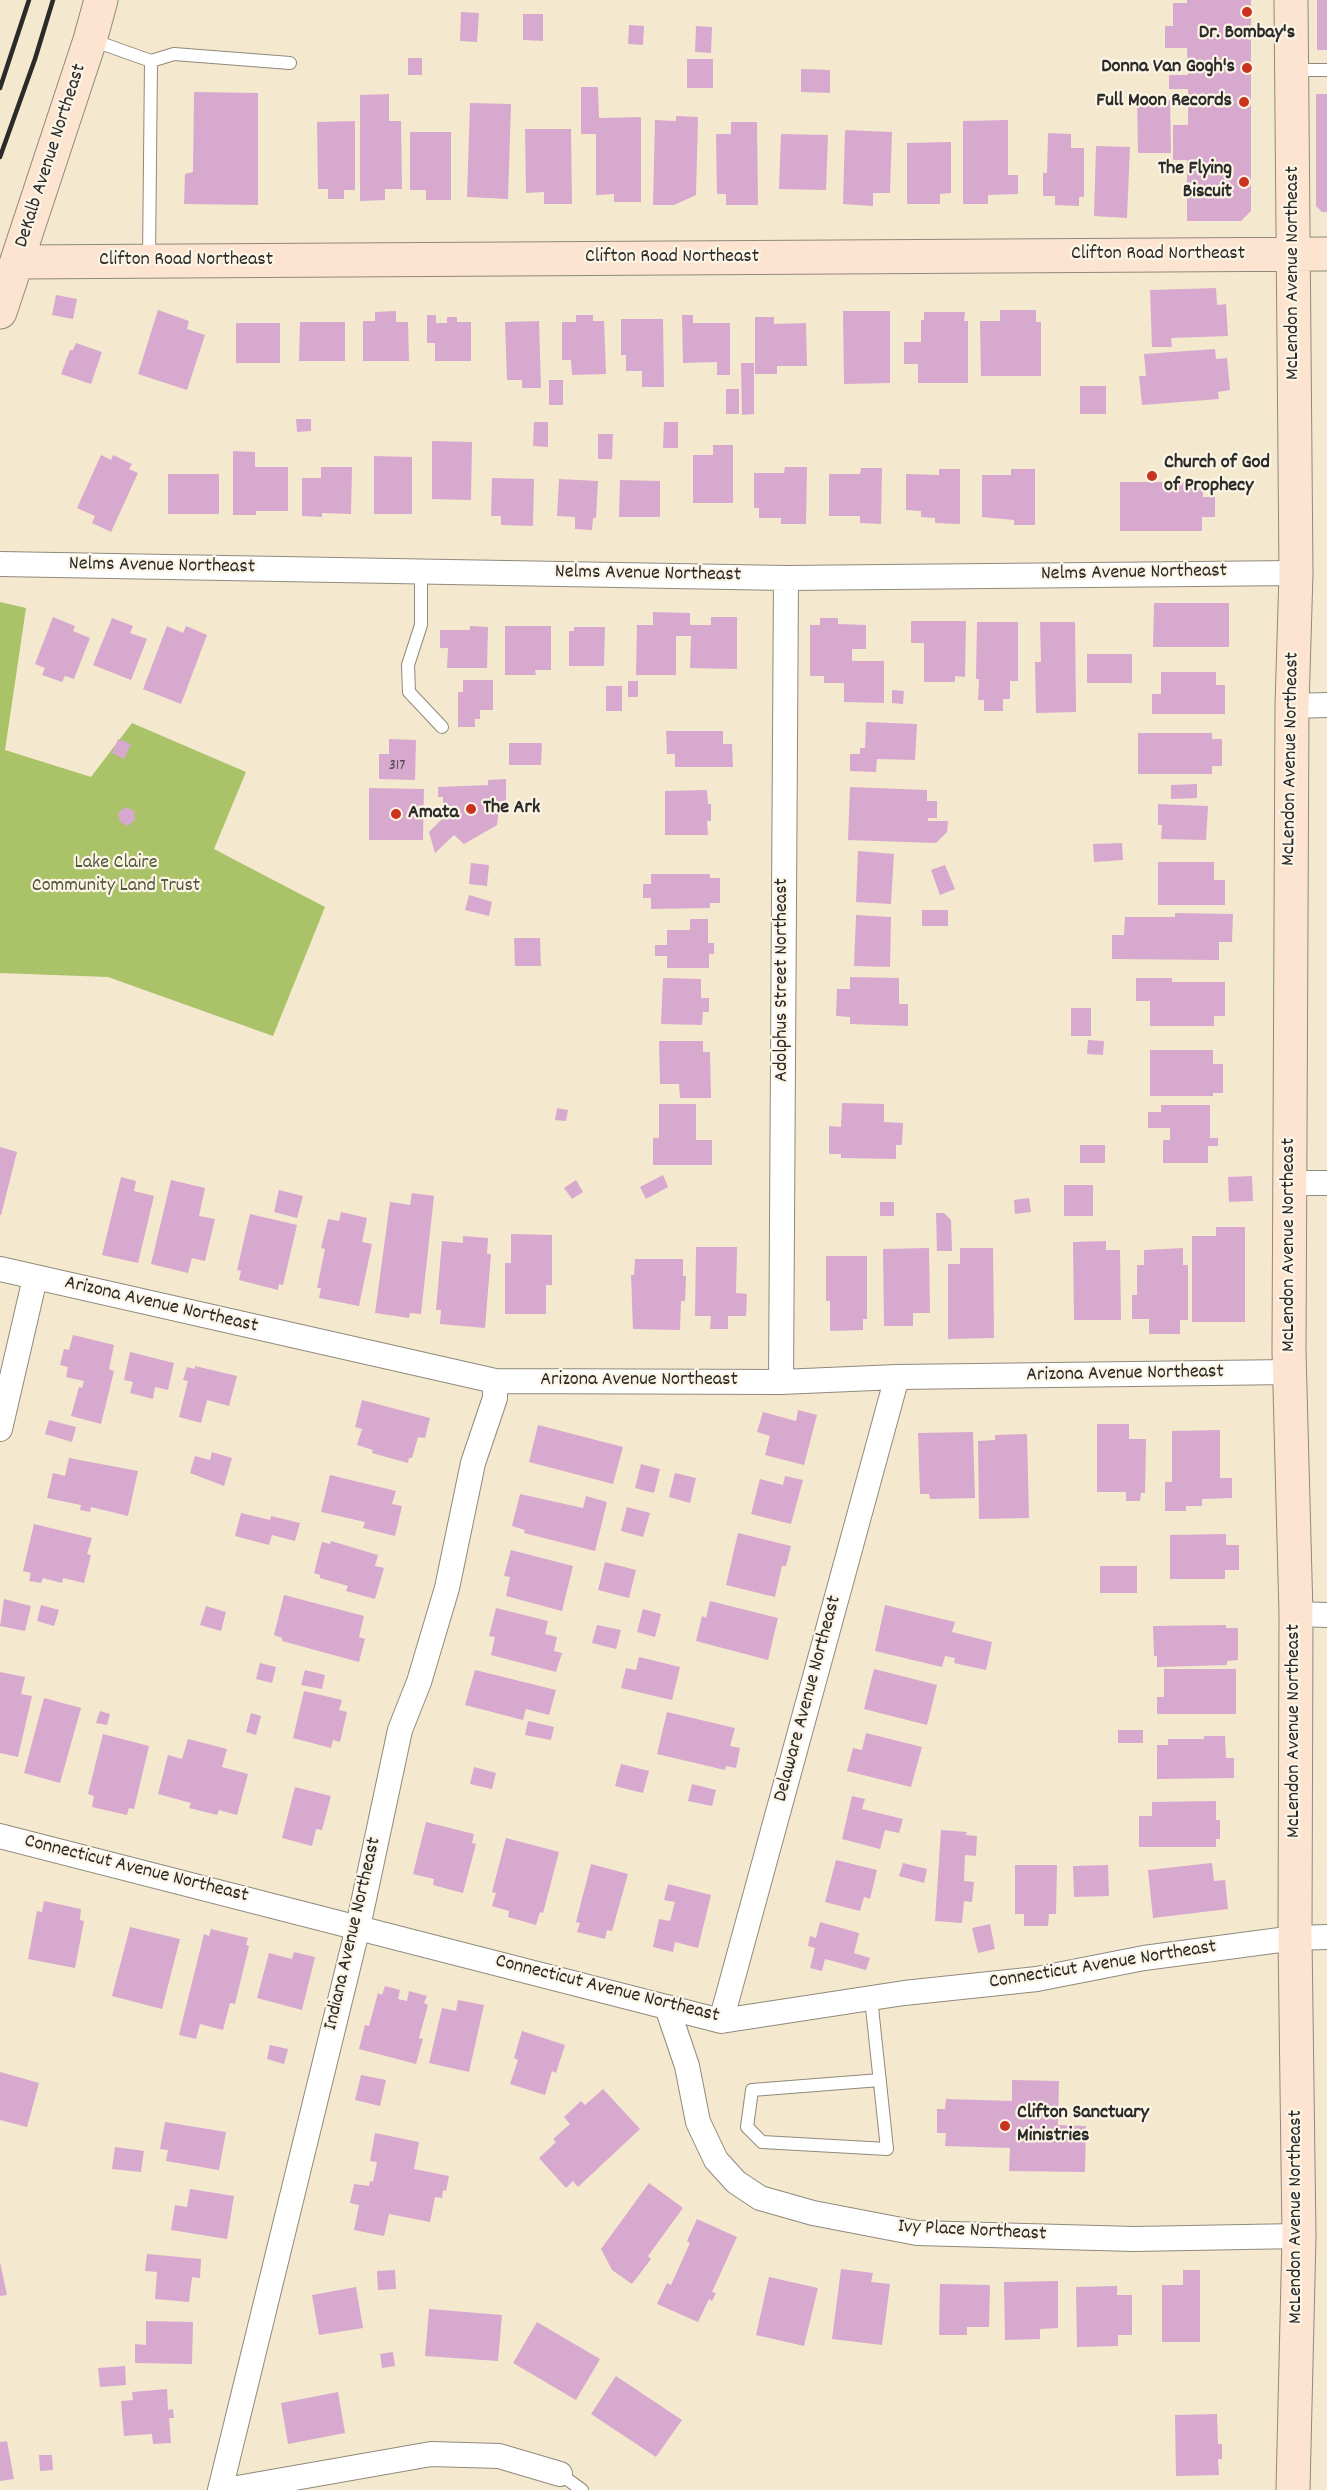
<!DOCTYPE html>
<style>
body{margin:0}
canvas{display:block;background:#f4e8ce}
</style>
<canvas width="1327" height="2490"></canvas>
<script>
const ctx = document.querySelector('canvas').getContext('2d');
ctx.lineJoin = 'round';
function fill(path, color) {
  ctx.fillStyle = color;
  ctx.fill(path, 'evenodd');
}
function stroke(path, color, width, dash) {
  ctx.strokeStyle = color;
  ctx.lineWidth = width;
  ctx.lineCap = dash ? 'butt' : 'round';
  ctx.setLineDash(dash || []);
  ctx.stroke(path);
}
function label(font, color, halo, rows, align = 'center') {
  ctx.font = font + ' Dekko,sans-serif';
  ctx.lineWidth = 4.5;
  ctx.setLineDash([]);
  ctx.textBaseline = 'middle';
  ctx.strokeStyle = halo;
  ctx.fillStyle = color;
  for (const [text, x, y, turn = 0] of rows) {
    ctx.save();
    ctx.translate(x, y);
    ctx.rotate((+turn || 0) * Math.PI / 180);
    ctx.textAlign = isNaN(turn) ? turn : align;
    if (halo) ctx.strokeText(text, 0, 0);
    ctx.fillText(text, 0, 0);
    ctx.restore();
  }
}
const green = new Path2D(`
 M0,602L26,608L5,750L91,777L132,723L246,772L214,849L325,907L273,1036L108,977L0,973Z`);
const building = new Path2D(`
 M1187,0H1251V211L1241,221H1187V160H1173V125H1188V89H1169V75H1188L1187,48H1165V26H1173V3H1187Z
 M1317,0H1327V50H1317Z
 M461,12L479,13L477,42L460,41Z
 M523,14H543V41L523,40Z
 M629,25L644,26L643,45L628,44Z
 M696,26L712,27L711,53L695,52Z
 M408,58H422V75H408Z
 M687,59H713V88H687Z
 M801,69L830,70V93L801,92Z
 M581,87H598L599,118L641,117V202H614V194L596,195V134H581Z
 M194,92L258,93V205L184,204L185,174L193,172Z
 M389,94V121H401L402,189H385V200L360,201V95Z
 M1316,94H1327V212H1322L1316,206Z
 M1137,100H1170L1171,153H1138Z
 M470,103L511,104L508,199L467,197Z
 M676,116L698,117L696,195L674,205H653L655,120L676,121Z
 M1008,120V175H1018V194L988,195V204H963V121Z
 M355,121V190H344V199H328V189H318L317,122Z
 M731,122H757L758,205H726V194H717L716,134H731Z
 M525,129H571L572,204H544V192L526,193Z
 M845,130L892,132L890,193H873V206L843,204Z
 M410,132H451V200H426V190H410Z
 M1048,133L1071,134V148H1084V197H1079V206L1055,205V196H1043V173H1047Z
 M781,134L828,135L826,190L779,189Z
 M951,142V193L940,194V204H907V143Z
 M1096,146L1130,147L1127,218L1094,216Z
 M1216,288L1217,305L1226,304L1228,336L1171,338L1172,347H1152L1150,290Z
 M56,295L77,299L73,319L52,315Z
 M158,310L189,321L187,329L205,335L187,390L138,374Z
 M1000,310H1036V322H1041V376H981L980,321H1000Z
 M396,311V322H408L409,361H363V321H375V312Z
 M843,311H890V383L844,384Z
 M924,312H965L964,321H968V383H918V364H904V342H921V320H924Z
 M427,315H436V323H447V317H457V322H471V361H435V343H427Z
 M576,315H593V321H604L606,374L572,375L571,360H562V322H576Z
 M682,315H693V323H730V375H717V362L683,363Z
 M755,317H774V324L806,323L807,366H777V374H755Z
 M621,319H663L664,387H642V371H626V355H621Z
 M539,321L541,388H522V380H507L505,322Z
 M300,322H345V361H299Z
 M236,323H280V363H236Z
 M76,343L102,352L91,384L61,374L70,350H73Z
 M1215,349L1216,359L1227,358L1230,390L1218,392L1219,399L1142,405L1139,376H1146L1144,354Z
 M741,363H754V414L742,415Z
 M549,380H563V405H549Z
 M1080,386H1106V414H1080Z
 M726,389H739V414H726Z
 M296,419H311V431L297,432Z
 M534,422H548V447L533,446Z
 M664,422H678V448H663Z
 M598,434H613L612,459H598Z
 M432,441L472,442L471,500L432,499Z
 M713,445H733V503H693V455H713Z
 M233,451L255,452V467H288V511H256V515H233Z
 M101,455L111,460L113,455L132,464L129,469L138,473L111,532L92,523L95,516L77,508Z
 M374,456L412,457V514H374Z
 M321,467H352L351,514L322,513V517L302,516V478H321Z
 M785,467H807L806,524H781V518H759V508H754V473H784Z
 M861,468H882L881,524L860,523V516H829V474H860Z
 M939,469H960V524L935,523V518L921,517V511L906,510V474L939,475Z
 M1011,469H1035V525H1014V520L982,517V475H1011Z
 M168,474H219V514H168Z
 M492,478L534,479L533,526L501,525V516H491Z
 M559,479L598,481L596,518H593L592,530L575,529V517L557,516Z
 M620,480L660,481V517H619Z
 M1120,482H1203V497H1215V517H1202V531H1120Z
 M1154,603H1229V647H1153Z
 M653,612L690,613V625H711V617H737V669L690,668L691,636H676V675H636L637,625H653Z
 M53,617L75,626L73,631L90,638L74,679L65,676L62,682L42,675L45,668L35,664Z
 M112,618L133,626L130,633L147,639L131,680L93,665Z
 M820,618H838V624L866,625V649H852V661H884V703L844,702V683H824V676H810V625H820Z
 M911,621H966L965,677L955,676V682H924V643H911Z
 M977,622H1018V681H1010V699H1003V711H984V700H978L979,679H976Z
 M1040,622H1075L1076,712L1036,713L1035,662H1041Z
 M167,626L183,633L186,626L207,635L181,704L143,689Z
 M470,626L488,627L487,668H447L448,648H440V630H470Z
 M505,626H551V670H535L536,675H505Z
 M574,627H605L604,666H569V631H574Z
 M1087,654H1132V683H1087Z
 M1161,672H1216V685H1225V714H1152V694H1161Z
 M463,680H493V710H480V719H475V727H458V692H463Z
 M628,681H638V697H628Z
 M606,686H622V711H606Z
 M892,690L904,691L903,704L892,703Z
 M866,722L917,724L915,760L877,759L876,772L850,771V754H860V748H865Z
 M666,731H723V744H732L733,767H675V754H667Z
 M1138,733H1212V739H1222V766H1212V774H1138Z
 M118,739L131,744L124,759L112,753Z
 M389,739L416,740L415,780L379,779V754H389Z
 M509,743H542L541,765H509Z
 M506,779V801H500L497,825L464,844L454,835L435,853L429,832L443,818V797H438V787L488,785V780Z
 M1197,784V798L1171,799V785Z
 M850,787L927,790V801H937V818H928V821H948L947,832L936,843L848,840Z
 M369,788L424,789L423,840H369Z
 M707,790L708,804H711V821H707L708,835H665V791Z
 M1158,804L1208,806L1206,840L1161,839L1162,825H1158Z
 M126,807L134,811L135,820L128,826L120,822L118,813Z
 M1122,843L1123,860L1094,862L1093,844Z
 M858,851L894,854L891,904L856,902Z
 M1158,862H1214V880H1225V905H1158Z
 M471,863L489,865L487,886L469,884Z
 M945,865L955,889L940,895L931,870Z
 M651,874H710V878H720V903H710V908L651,909V898H643V884H651Z
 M469,895L492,902L489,916L465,910Z
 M922,910H948V926H922Z
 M1175,913L1233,914L1232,942H1219V960L1112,959V935H1124L1125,917H1175Z
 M856,915L891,917L890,967L854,966Z
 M690,919H708V943H714V954H709V968H667V956H655V945H667V930H690Z
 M514,938H540L541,966H515Z
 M850,977L899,978V1004H908V1026L850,1024V1017L836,1016L837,989H850Z
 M663,978L701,979V998H709V1012H703L702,1025L661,1024Z
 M1136,978H1172V982H1225V1016H1214V1026H1150V1001H1136Z
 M1071,1008H1091V1036H1071Z
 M1088,1040L1104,1041L1103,1055L1087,1054Z
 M659,1041H703V1052H710L711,1098H680L679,1084H660Z
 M1150,1050H1213V1064H1223V1093H1213V1096H1150Z
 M842,1103L884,1104V1122L903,1123L902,1145H896V1159L841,1158V1154H829V1126L841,1127Z
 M659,1104H696V1140H712V1165H653V1138H659Z
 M1161,1105H1210V1138H1218V1146H1208V1163H1163V1140H1170V1128H1148V1112H1161Z
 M557,1108L568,1110L566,1121L555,1120Z
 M1080,1145H1105V1163H1080Z
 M0,1147L17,1152L1,1215H0Z
 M663,1175L668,1187L646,1199L640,1187Z
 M1252,1176L1253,1201L1229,1202L1228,1177Z
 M121,1177L136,1181L134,1191L154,1196L138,1263L102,1255Z
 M171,1180L205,1188L199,1216L215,1219L205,1261L192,1258L188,1273L151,1264Z
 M576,1180L583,1192L572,1199L564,1188Z
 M1064,1185H1093V1216H1064Z
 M279,1190L303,1196L297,1218L274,1212Z
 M412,1193L434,1196L421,1314L410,1313L409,1318L375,1313L390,1202L410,1205Z
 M1029,1198L1031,1212L1015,1214L1014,1200Z
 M880,1202H894V1216H880Z
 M341,1212L367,1218L362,1242L372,1244L359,1306L319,1298L321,1288H317L325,1249L321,1248L328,1219L339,1221Z
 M936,1213H944L951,1220L952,1251H937Z
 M250,1214L297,1225L283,1285L279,1284L278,1290L239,1280L241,1271L237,1270Z
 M1216,1227H1245V1322H1192V1236H1216Z
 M511,1234L552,1235V1285H546V1314H505V1263H511Z
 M463,1236L488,1238L487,1254H491L485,1328L440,1324L441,1310H436L442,1241L463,1243Z
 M1106,1241V1250H1120L1121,1320H1074L1073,1242Z
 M696,1247H737L736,1293L747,1294L746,1316H728V1329H710L711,1316H695Z
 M929,1248L930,1313H913V1326H884L883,1249Z
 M960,1248H993L994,1338L948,1339V1264H960Z
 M1183,1248V1265H1188V1320H1180V1334H1149V1319H1132V1295H1137V1265H1144V1250Z
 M826,1256H867V1319H863V1330L830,1331V1301H826Z
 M635,1259H683V1276H686L685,1301H681L680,1330L633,1329L631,1275H634Z
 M73,1335L114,1345L109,1369L114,1371L101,1424L71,1416L79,1387L82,1388L84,1381L66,1377L68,1367L60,1365L64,1349L69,1350Z
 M130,1352L174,1363L168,1390L155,1387L153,1399L130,1393L133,1382L124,1380Z
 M195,1366L237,1376L229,1406L207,1400L201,1423L179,1417L188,1381L183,1380L187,1367L195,1369Z
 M362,1400L430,1418L425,1438L418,1437L412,1458H409L408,1463L372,1453L373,1450L357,1445L362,1429L355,1427Z
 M798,1410L817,1415L804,1465L765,1455L770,1436L757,1432L763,1412L796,1421Z
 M49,1420L76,1427L72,1442L45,1434Z
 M1097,1424H1129V1439H1146L1145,1493H1141L1140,1501H1126V1492H1097Z
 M538,1425L623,1447L613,1484L529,1462Z
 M1220,1430V1478H1232V1498L1202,1499V1506H1186V1511H1165V1482H1172V1431Z
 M973,1432L975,1498L930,1499L929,1494H920L918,1433Z
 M1027,1434L1029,1518L979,1519L978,1441L995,1440V1435Z
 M212,1452L232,1458L224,1486L190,1473L195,1456L210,1460Z
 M69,1458L138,1471L128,1516L91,1507L90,1512L80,1510L81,1505L47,1498L53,1473L65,1476Z
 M641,1464L660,1469L654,1493L635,1488Z
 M675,1473L696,1478L690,1503L669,1497Z
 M330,1475L396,1491L392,1504L402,1506L395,1536L363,1528L365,1522L321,1512Z
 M785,1476L803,1480L791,1524L751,1514L760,1479L783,1485Z
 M520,1494L583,1508L586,1496L607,1502L595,1551L524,1533L525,1530L512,1526Z
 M627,1507L650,1513L643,1537L621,1531Z
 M241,1513L270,1520L271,1516L300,1523L295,1541L272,1535L269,1545L235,1536Z
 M34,1524L92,1538L87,1554L91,1555L84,1583L63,1578L62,1583L43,1578L41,1583L29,1581L31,1573L23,1571Z
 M738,1533L791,1546L786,1566H782L775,1597L726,1585Z
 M1226,1534V1545H1239V1570H1225V1579H1170V1535Z
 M331,1541L378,1555L375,1566L384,1568L375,1599L346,1591L348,1586L320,1578V1575L314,1573L322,1542L330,1544Z
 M511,1550L573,1566L562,1611L506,1596L510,1577L504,1576Z
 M605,1562L636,1570L629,1598L598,1590Z
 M1100,1566H1137V1593H1100Z
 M284,1595L364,1616L359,1637L365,1639L359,1662L282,1641V1638L274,1635Z
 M4,1599L31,1606L25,1631L0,1626Z
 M710,1601L778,1618L768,1660L696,1641L702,1616L706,1618Z
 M41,1605L59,1610L54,1626L37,1621Z
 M885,1605L955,1622L952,1632L992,1642L986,1670L954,1663L955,1658L945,1656L942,1667L875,1651Z
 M206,1606L226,1612L221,1631L200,1625Z
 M496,1608L548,1621L545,1634L557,1637L554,1651L562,1653L556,1672L491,1655L495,1637L489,1636Z
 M643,1609L661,1614L655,1637L637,1632Z
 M597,1625L621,1630L616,1649L592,1643Z
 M1226,1625V1628H1238V1660L1227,1661V1665L1157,1667V1656H1154L1153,1626Z
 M639,1657L680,1667L672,1700L621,1688L626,1668L636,1670Z
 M260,1663L276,1667L272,1683L256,1679Z
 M874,1669L937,1685L927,1725L864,1709Z
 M1164,1669H1236V1714H1157V1697H1164Z
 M305,1670L325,1675L322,1689L301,1685Z
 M475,1670L556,1690L549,1715L526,1709L523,1720L465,1705Z
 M0,1672L25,1677L21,1694L32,1696L18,1757L0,1753Z
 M304,1691L342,1700L339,1710L347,1712L340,1742L333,1740L331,1748L293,1738Z
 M44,1698L81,1708L60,1783L24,1773Z
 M100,1711L110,1714L107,1725L96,1723Z
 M667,1712L735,1728L730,1746L740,1748L736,1768L726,1766L725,1770L657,1754Z
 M251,1713L261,1716L256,1735L246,1732Z
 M528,1721L554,1727L551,1740L525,1735Z
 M1118,1730H1143V1743H1118Z
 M866,1733L922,1747L911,1787L847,1771L853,1748L862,1750Z
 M103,1734L149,1746L134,1809L129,1808L127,1815L92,1807L94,1796L88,1794Z
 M1204,1736H1225L1226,1758H1234V1778L1157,1779V1745H1168V1739H1204Z
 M188,1739L227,1749L222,1767L248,1774L237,1815L219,1810L217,1815L189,1808L191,1803L158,1794L168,1755L182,1759Z
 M621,1764L649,1771L643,1793L615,1786Z
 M474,1767L496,1773L492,1789L470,1784Z
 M692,1784L716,1790L712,1806L688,1801Z
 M295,1787L331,1796L322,1830L316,1829L312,1846L282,1838Z
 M852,1796L865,1799L862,1809L903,1819L899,1833L885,1830L880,1849L842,1839Z
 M1216,1801V1820H1220V1839H1216V1847H1139V1816H1152V1802Z
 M426,1822L474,1834L472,1843L476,1844L463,1893L433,1885L434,1879L413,1874Z
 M941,1830L967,1832L966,1835L977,1836L976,1856L965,1855L964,1881L974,1882L972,1902L964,1901L962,1923L935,1921Z
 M506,1838L559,1852L543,1913L540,1912L536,1925L508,1917L509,1911L492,1906L496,1893L492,1892Z
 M836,1860L877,1870L870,1899L864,1897L860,1911L825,1902Z
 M903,1863L927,1869L924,1883L899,1876Z
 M1212,1863L1214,1881L1225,1880L1228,1909L1153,1918L1148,1870Z
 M591,1864L628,1874L612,1931L607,1930L605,1939L577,1932L580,1923L576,1922Z
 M1015,1865H1057L1056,1914H1049L1048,1926H1024V1914H1015Z
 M1108,1865L1109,1896L1074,1897L1073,1866Z
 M668,1884L711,1895L698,1948L675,1942L673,1952L653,1947L659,1919L670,1921L675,1902L664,1900Z
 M44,1901L81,1909L80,1920L84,1921L75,1968L28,1959L37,1911L42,1912Z
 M820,1922L859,1933L854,1953L870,1958L866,1970L825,1959L822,1971L810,1968L815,1948L808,1946L810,1936L816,1938Z
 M990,1924L995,1949L978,1953L972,1928Z
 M130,1927L180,1939L162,2009L112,1996Z
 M211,1929L248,1938L246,1945L249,1946L235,2004L230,2003L223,2030L200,2024L196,2039L179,2035L204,1934L209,1936Z
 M294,1952L315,1957L302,2010L257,1998L269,1953L292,1959Z
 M385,1986L400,1990L398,1999L407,2001L409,1991L427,1996L424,2003L428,2005L419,2038L423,2039L416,2064L359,2049L365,2025L369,2026L378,1993L382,1995Z
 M458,2000L484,2005L469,2072L429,2063L442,2008L456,2011Z
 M522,2031L565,2045L556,2073L552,2071L545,2095L510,2084L518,2060L514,2058Z
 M270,2045L288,2049L284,2064L267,2059Z
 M0,2072L39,2083L27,2127L0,2120Z
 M361,2075L386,2080L380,2106L355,2100Z
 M1012,2080L1059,2081L1058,2125L1086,2126L1085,2172L1009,2171L1010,2148L945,2146L946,2133H937V2109H945L946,2099L1012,2101Z
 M603,2089L640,2129L578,2187L573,2181L566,2188L539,2158L556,2142L553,2139L570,2124L564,2117L581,2101L585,2105Z
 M165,2122L226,2132L219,2170L166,2161L168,2150L160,2149Z
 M375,2133L419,2142L414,2169L449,2176L446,2191L443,2190L442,2198L435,2197L430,2222L389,2214L384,2236L354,2230L359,2205L350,2203L354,2184L369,2186L370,2181L373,2182L377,2162L370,2161Z
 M115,2147L144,2151L141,2172L112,2169Z
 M649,2183L683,2208L648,2256L651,2259L632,2284L612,2270L601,2249Z
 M190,2189L234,2196L227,2239L171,2230L175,2205L187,2207Z
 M697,2219L737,2237L712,2292L716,2293L712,2301L709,2299L698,2322L657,2304L667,2283L671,2285L690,2243L687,2241Z
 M147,2254L201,2259L200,2278L192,2277L189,2302L155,2299L157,2272L145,2271Z
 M0,2262L7,2295L0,2296Z
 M841,2269L873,2273L871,2282L890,2284L882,2345L832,2339Z
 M395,2270L396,2289L378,2290L377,2271Z
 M1183,2270H1200V2342H1162V2285H1183Z
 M769,2277L818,2288L804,2346L756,2335Z
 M1058,2281V2328L1040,2329V2339L1005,2340L1004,2282Z
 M940,2284L990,2285L989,2327H967V2335H939Z
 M1117,2286V2295H1132V2335H1118V2346L1077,2347L1076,2287Z
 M356,2287L363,2328L319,2335L312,2295Z
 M429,2309L502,2315L498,2361L425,2356Z
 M146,2321L193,2322L192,2364L135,2363V2344L146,2345Z
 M537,2322L600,2359L576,2400L513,2363Z
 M393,2352L395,2366L382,2368L380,2354Z
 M125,2366L126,2385L100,2387L98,2368Z
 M616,2376L682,2420L656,2457L591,2414Z
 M167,2389L168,2410L173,2409L174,2418H169L171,2443L153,2444L152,2434L124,2436L121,2401L133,2400L132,2392Z
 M338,2392L345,2433L288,2444L281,2403Z
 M1217,2414L1218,2444H1222V2459H1218L1219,2475L1176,2476L1175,2415Z
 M7,2441L14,2479L0,2481V2442Z
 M39,2455H52L53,2470L40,2471Z`);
const lane = new Path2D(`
 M92,40L151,61L149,260
 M151,61L174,54L290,63
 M1292,70H1327
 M421,571V625L408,665L409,692L442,727
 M871,1998L887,2149L762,2142L747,2127L752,2090L880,2080
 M560,2474L582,2490`);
const street = new Path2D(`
 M0,564L786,578L1296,573
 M1292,706L1327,705
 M1289,1183H1327
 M0,1269L495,1381L781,1382L897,1377L1290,1372
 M781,1382L786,578
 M0,1429L35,1278
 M1296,1614L1327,1615
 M0,1836L721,2021L904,1993L1037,1979L1144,1958L1295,1938L1327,1937
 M667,2007L687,2066L698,2122L716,2160L736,2182L760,2198L813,2213L917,2233L1134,2239L1299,2236
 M721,2021L897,1377
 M220,2490L358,1927L400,1730L419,1682L447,1588L473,1463L495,1398V1381
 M226,2490L431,2454L499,2456L560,2474`);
const secondary = new Path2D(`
 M1291,0L1296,573L1292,706L1289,1351L1296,1614L1295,1938L1299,2236L1293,2490
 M17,262L1327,254
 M0,312L90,40L101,0`);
const rail = new Path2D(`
 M0,88L29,0
 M0,157L35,59L53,0`);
const markers = [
 [1247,12,6,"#c8321e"],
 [1247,68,6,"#c8321e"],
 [1244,102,6,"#c8321e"],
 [1244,182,6,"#c8321e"],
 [1152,476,6,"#c8321e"],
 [471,809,6,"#c8321e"],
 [396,814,6,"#c8321e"],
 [1005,2126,6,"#c8321e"]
];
const numberNames = [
 ["317",397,767]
];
const poiNames = [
 ["Dr. Bombay's",1247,34,"center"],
 ["Donna Van Gogh's",1235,68,"right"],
 ["Full Moon Records",1232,102,"right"],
 ["The Flying",1232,170,"right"],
 ["Biscuit",1232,193,"right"],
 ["Church of God",1164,464],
 ["of Prophecy",1164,487],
 ["The Ark",483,809],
 ["Amata",408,814],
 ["Clifton Sanctuary",1017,2114],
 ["Ministries",1017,2137]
];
const streetNames = [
 ["DeKalb Avenue Northeast",52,156,-72],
 ["Clifton Road Northeast",1158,255],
 ["Clifton Road Northeast",672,258],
 ["Clifton Road Northeast",186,261],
 ["McLendon Avenue Northeast",1294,273,-90],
 ["Nelms Avenue Northeast",162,567,1],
 ["Nelms Avenue Northeast",1134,574,-1],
 ["Nelms Avenue Northeast",648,575,1],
 ["McLendon Avenue Northeast",1292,759,-89],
 ["Adolphus Street Northeast",783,980,-90],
 ["McLendon Avenue Northeast",1290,1245,-90],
 ["Arizona Avenue Northeast",161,1306,13],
 ["Arizona Avenue Northeast",1125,1375,-1],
 ["Arizona Avenue Northeast",639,1381],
 ["Delaware Avenue Northeast",809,1699,-75],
 ["McLendon Avenue Northeast",1295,1731,-90],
 ["Connecticut Avenue Northeast",136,1870,14],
 ["Indiana Avenue Northeast",354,1934,-77],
 ["Connecticut Avenue Northeast",1103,1966,-9],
 ["Connecticut Avenue Northeast",607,1990,14],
 ["McLendon Avenue Northeast",1297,2217,-90],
 ["Ivy Place Northeast",972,2232,3]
];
const parkNames = [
 ["Lake Claire",116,864],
 ["Community Land Trust",116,887]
];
fill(green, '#aac268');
fill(building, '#d8a9cf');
stroke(lane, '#908a7c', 14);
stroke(street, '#908a7c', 26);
stroke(secondary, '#908a7c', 35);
stroke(lane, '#fff', 12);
stroke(street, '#fff', 24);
stroke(secondary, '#fde4d1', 33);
stroke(rail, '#2b2b2b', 4.5);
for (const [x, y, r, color] of markers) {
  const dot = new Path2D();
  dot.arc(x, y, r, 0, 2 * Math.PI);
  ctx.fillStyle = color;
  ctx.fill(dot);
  stroke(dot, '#fcf5e5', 2);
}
label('16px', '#564a54', null, numberNames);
label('bold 20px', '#2b2b2b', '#fcf5e5', poiNames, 'left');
label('20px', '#2b2b2b', '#fcf5e5', streetNames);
label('20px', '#51583d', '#fcf5e5', parkNames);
</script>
